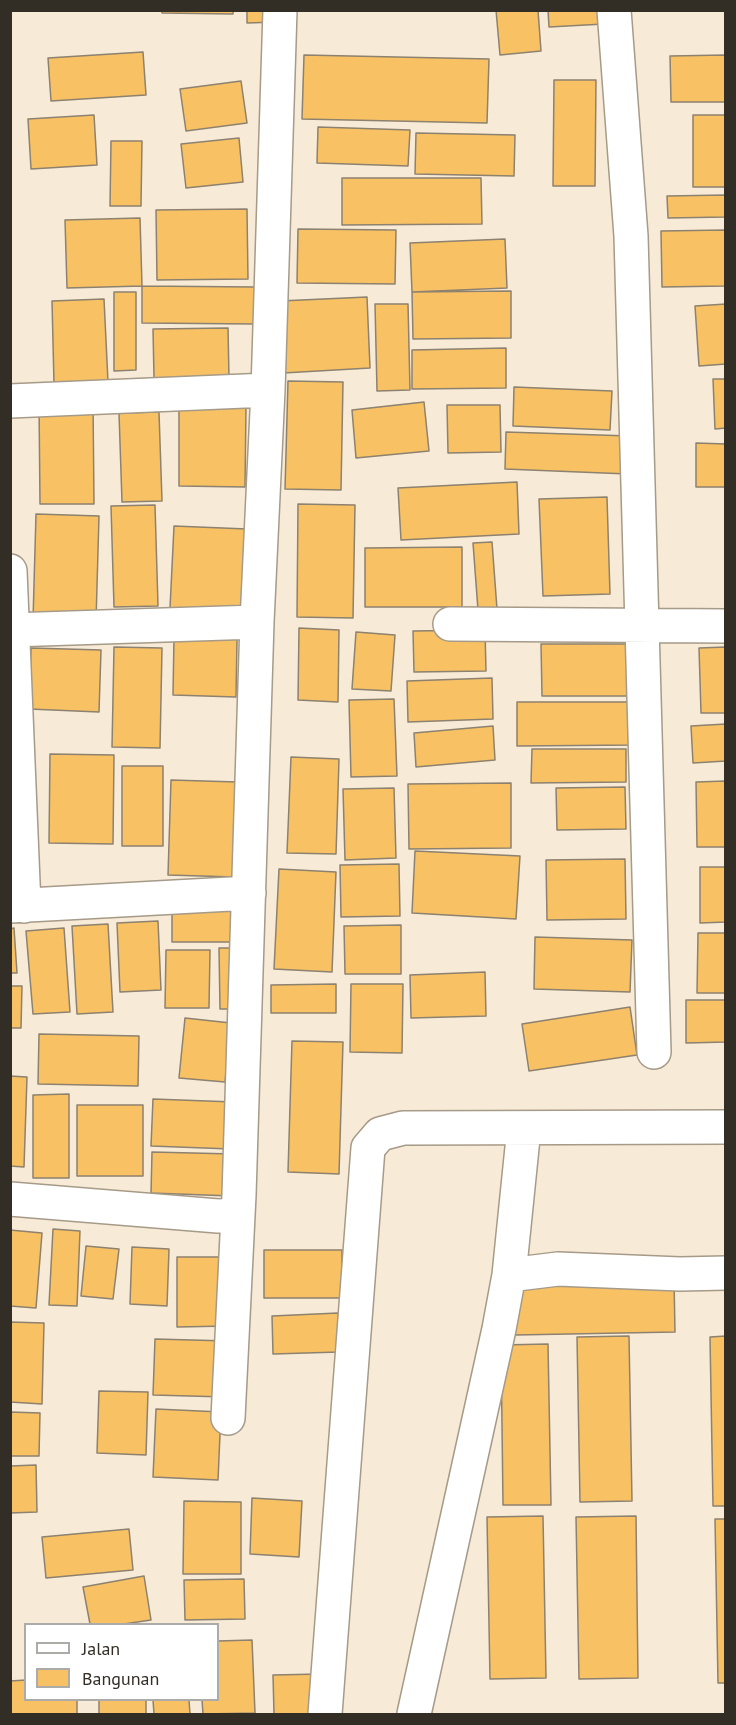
<!DOCTYPE html>
<style>
body{margin:0}
#map{position:relative;width:736px;height:1725px;overflow:hidden;background:#f7ebd7;font-family:"PT Sans",sans-serif}
canvas{display:block}
.frame{position:absolute;inset:0;border:12px solid #322d25;pointer-events:none}
.legend{position:absolute;left:24px;top:1623px;width:195px;height:78px;box-sizing:border-box;background:#fff;border:2px solid #adaba8;margin:0;padding:8px 10px;list-style:none;font-size:18px;color:#322d25}
.legend li{display:flex;align-items:center;gap:12px;height:30px}
.legend b{width:30px;border:2px solid #adaba8}
</style>
<div id="map">
<canvas width="736" height="1725"></canvas>
<div class="frame"></div>
<ul class="legend">
<li><b style="height:8px;background:#fff"></b>Jalan</li>
<li><b style="height:16px;background:#f8c264"></b>Bangunan</li>
</ul>
</div>
<script>
const ctx = document.querySelector('canvas').getContext('2d');
ctx.lineJoin = 'round';
function fill(path, color) {
  ctx.fillStyle = color;
  ctx.fill(path, 'evenodd');
}
function stroke(path, color, width, dash) {
  ctx.strokeStyle = color;
  ctx.lineWidth = width;
  ctx.lineCap = dash ? 'butt' : 'round';
  ctx.setLineDash(dash || []);
  ctx.stroke(path);
}
const building = new Path2D(`
 M162,10H233V14L162,13Z
 M247,10H277V22L247,23Z
 M496,10H538L541,51L500,55Z
 M548,10H603L604,24L549,27Z
 M143,52L146,95L51,101L48,58Z
 M304,55L489,59L487,123L302,119Z
 M726,55V102H671L670,56Z
 M554,80H596L595,186H553Z
 M241,81L247,123L186,131L180,89Z
 M94,115L97,165L31,169L28,119Z
 M693,115H726V187H693Z
 M318,127L410,130L408,166L317,163Z
 M416,133L515,135L514,176L415,174Z
 M239,138L243,182L186,188L181,144Z
 M111,141H142L141,206H110Z
 M342,178H481L482,224L342,225Z
 M726,195V217L668,218L667,196Z
 M247,209L248,279L157,280L156,210Z
 M140,218L142,286L67,288L65,220Z
 M298,229L396,230L395,284L297,283Z
 M726,230V286L662,287L661,231Z
 M505,239L507,288L412,292L410,243Z
 M142,286L255,287V324L142,323Z
 M511,291V338L413,339L412,292Z
 M114,292H136V370L114,371Z
 M367,297L370,368L283,373L280,301Z
 M104,299L108,382L54,384L52,301Z
 M375,304H408L410,390L377,391Z
 M726,304V364L699,366L695,306Z
 M228,328L229,378H154L153,329Z
 M506,348V388L412,389V350Z
 M713,379H726V428L715,429Z
 M288,381L343,382L341,490L285,489Z
 M514,387L612,391L610,430L513,426Z
 M93,401L94,504H40L39,402Z
 M424,402L429,451L356,458L352,410Z
 M447,405H500L501,452L448,453Z
 M179,407H246L245,487L179,486Z
 M159,412L162,501L122,502L119,413Z
 M506,432L630,436L628,474L505,469Z
 M696,443L726,444V487H696Z
 M517,482L519,534L401,540L398,488Z
 M607,497L610,594L543,596L539,499Z
 M298,504L355,505L353,618L297,617Z
 M155,505L158,606L114,607L111,506Z
 M36,514L99,516L96,621L33,620Z
 M174,526L247,529L244,611L170,608Z
 M492,542L497,609L478,610L473,543Z
 M462,547V607H365V548Z
 M299,628L339,630L338,702L298,700Z
 M485,630L486,671L414,672L413,631Z
 M356,632L395,635L391,691L352,689Z
 M174,637L237,639L236,697L173,695Z
 M541,644H627V696H542Z
 M114,647L162,648L160,748L112,747Z
 M726,647V713H701L699,648Z
 M31,648L101,650L99,712L29,709Z
 M492,678L493,719L408,722L407,681Z
 M394,699L397,776L351,777L349,700Z
 M517,702H634L635,745L517,746Z
 M726,724V761L693,763L691,726Z
 M493,726L495,760L416,767L414,733Z
 M532,749H626V782L531,783Z
 M50,754L114,755L113,844L49,843Z
 M291,757L339,759L336,854L287,853Z
 M122,766H163V846H122Z
 M171,780L237,782L235,877L168,875Z
 M726,781V847H697L696,782Z
 M511,783V848L409,849L408,784Z
 M625,787L626,829L557,830L556,788Z
 M394,788L396,858L345,860L343,789Z
 M415,851L520,856L516,919L412,913Z
 M625,859L626,919L547,920L546,860Z
 M399,864L400,916L341,917L340,865Z
 M700,867H726V922L700,923Z
 M279,869L336,872L332,972L274,969Z
 M237,902L238,942H172V903Z
 M158,921L161,990L120,992L117,923Z
 M108,924L113,1012L77,1014L72,926Z
 M401,925V974H345L344,926Z
 M14,928L17,973H10V929Z
 M64,928L70,1012L33,1014L26,931Z
 M698,933H726V993H697Z
 M535,937L632,940L630,992L534,989Z
 M219,948H243L244,1009H220Z
 M166,950H210L209,1008H165Z
 M485,972L486,1016L411,1018L410,975Z
 M336,984V1013H271V985Z
 M351,984H403L402,1053L350,1052Z
 M10,986H22L21,1028H10Z
 M686,1000H726V1042L686,1043Z
 M630,1007L637,1055L529,1071L522,1024Z
 M185,1018L231,1023L225,1082L179,1078Z
 M39,1034L139,1036L138,1086L38,1084Z
 M292,1041L343,1042L339,1174L288,1172Z
 M10,1076L27,1077L24,1167L10,1166Z
 M69,1094V1178H33V1095Z
 M153,1099L234,1102L231,1149L151,1146Z
 M77,1105H143V1176H77Z
 M152,1152L233,1154L232,1196L151,1193Z
 M53,1229L80,1231L77,1306L49,1305Z
 M10,1230L42,1233L36,1308L10,1306Z
 M86,1246L119,1249L113,1299L81,1296Z
 M132,1247L169,1249L167,1306L130,1304Z
 M264,1250H342V1298H264Z
 M177,1257H228V1326L177,1327Z
 M674,1279L675,1332L515,1335L514,1282Z
 M338,1313L339,1352L273,1354L272,1316Z
 M10,1322L44,1323L42,1404L10,1402Z
 M629,1336L632,1501L580,1502L577,1337Z
 M726,1336V1506H713L710,1337Z
 M155,1339L228,1341L226,1397L153,1395Z
 M548,1344L551,1505H503L501,1345Z
 M99,1391L148,1392L146,1455L97,1453Z
 M156,1409L221,1412L218,1480L153,1477Z
 M10,1412L40,1413L39,1456H10Z
 M36,1465L37,1512L10,1513V1466Z
 M252,1498L302,1501L299,1557L250,1554Z
 M184,1501L241,1502V1574H183Z
 M543,1516L546,1678L490,1679L487,1517Z
 M636,1516L638,1678L579,1679L576,1517Z
 M715,1519H726V1683H718Z
 M129,1529L133,1570L46,1578L42,1537Z
 M144,1576L151,1620L124,1624H90L83,1587Z
 M244,1579L245,1619L185,1620L184,1580Z
 M252,1640L255,1713L203,1714L202,1700H218V1641Z
 M321,1674V1714H274L273,1675Z
 M26,1680V1700H77V1714H10V1681Z
 M99,1700H146V1714H99Z
 M153,1700H189L190,1714H154Z`);
const minor = new Path2D(`
 M614,10L631,236L654,1052
 M10,401L268,390
 M10,571L24,906
 M450,624L726,626
 M10,630L257,622
 M10,906L249,893
 M10,1199L218,1216L238,1215
 M509,1275L524,1128
 M228,1418L239,1195L257,622L268,390L280,10
 M325,1714L368,1148L380,1134L403,1128L726,1127
 M414,1714L499,1329L509,1275L558,1269L680,1274L726,1273`);
fill(building, '#f8c264');
stroke(building, '#8d816f', 1.5);
stroke(minor, '#a69a88', 36);
stroke(minor, '#fff', 33);
</script>
